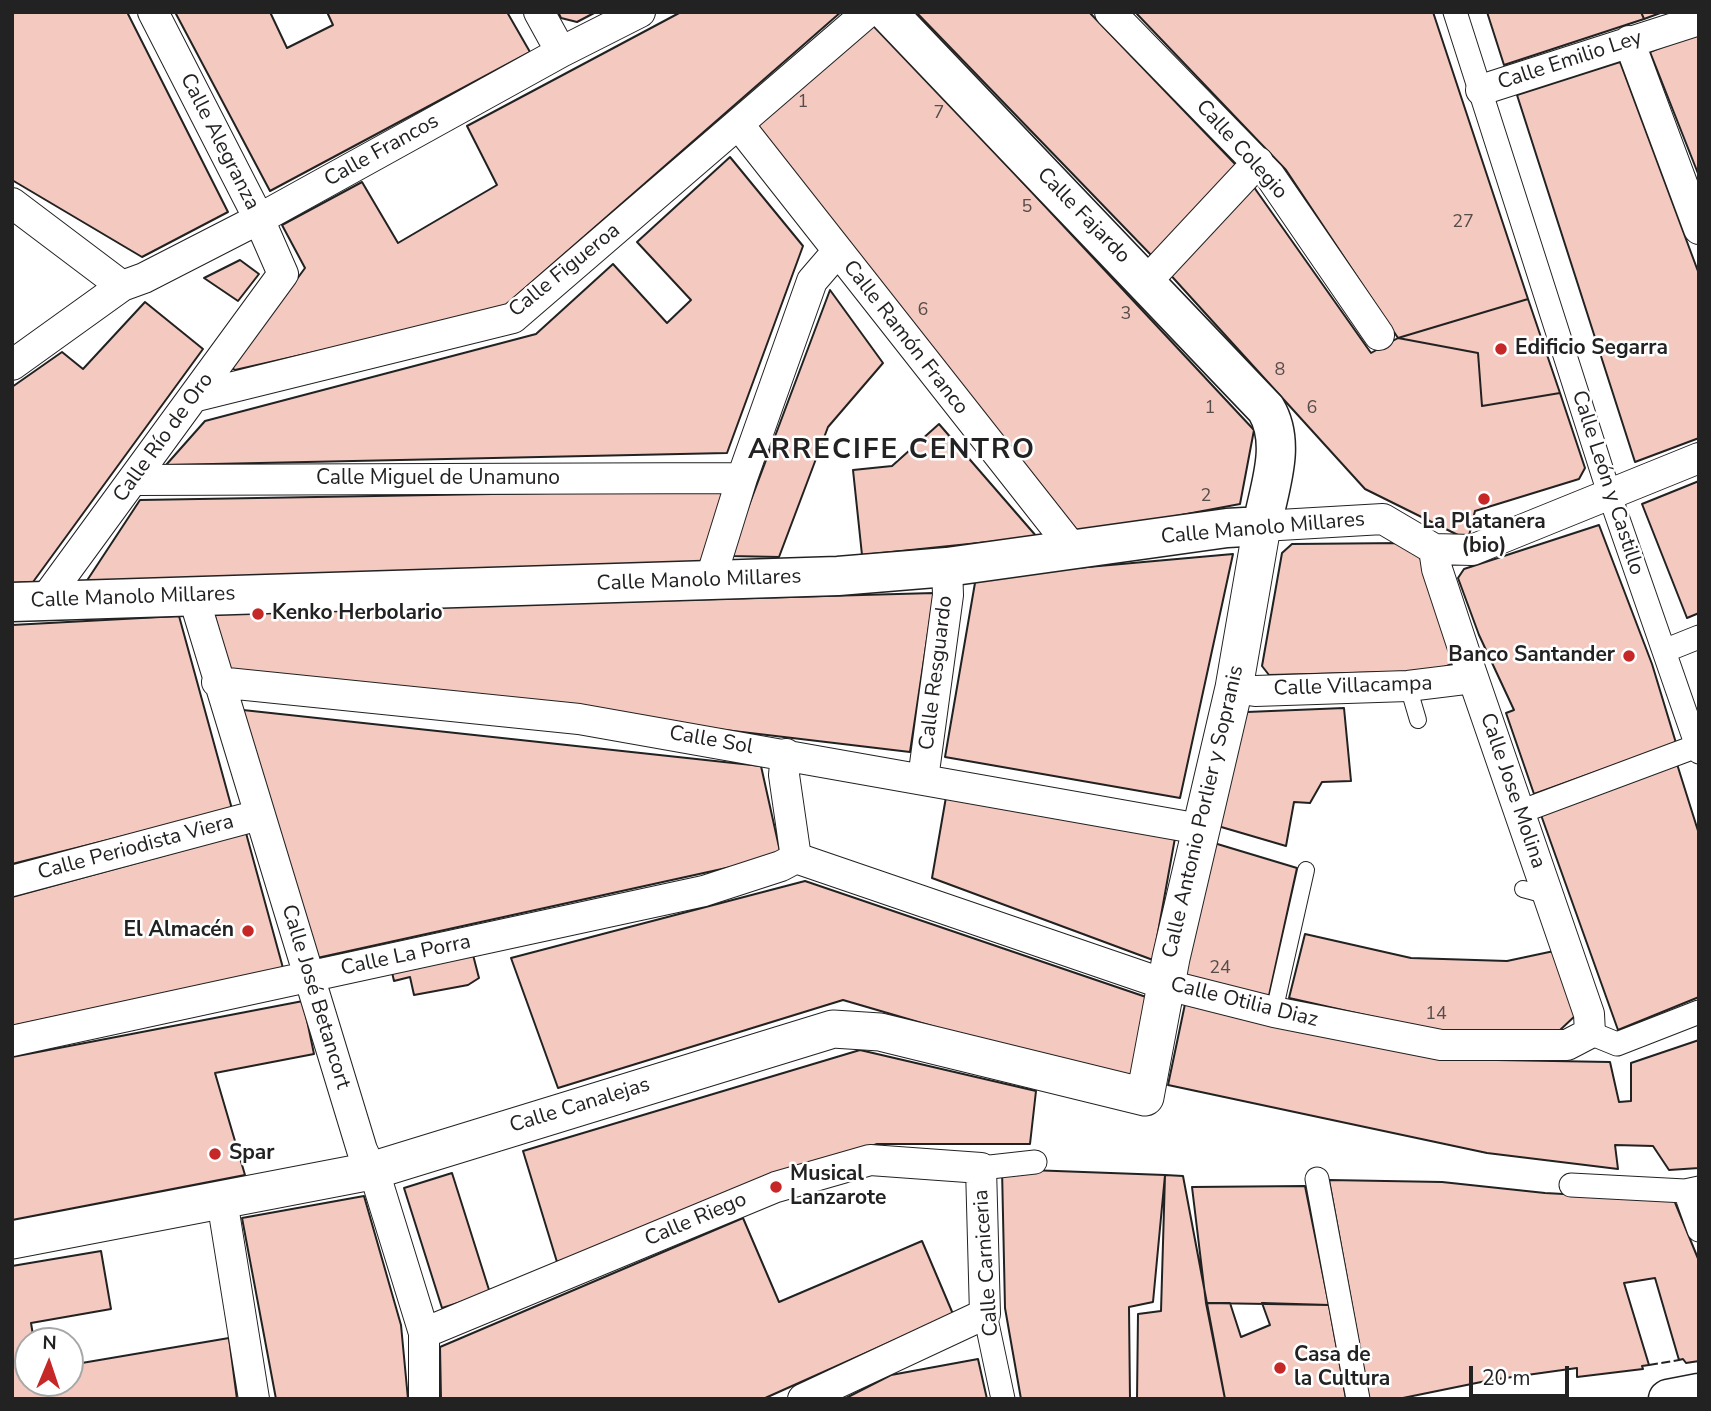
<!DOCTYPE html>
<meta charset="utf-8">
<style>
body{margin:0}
#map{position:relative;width:1711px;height:1411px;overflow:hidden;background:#fff;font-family:"Nunito Sans",sans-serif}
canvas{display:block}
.frame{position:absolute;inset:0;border:14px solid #222;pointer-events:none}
.north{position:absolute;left:14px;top:1327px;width:70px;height:70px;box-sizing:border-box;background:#fff;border:2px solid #a7a7a7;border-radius:50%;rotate:2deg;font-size:19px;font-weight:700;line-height:28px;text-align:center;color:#222}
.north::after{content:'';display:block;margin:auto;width:24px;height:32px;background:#c62828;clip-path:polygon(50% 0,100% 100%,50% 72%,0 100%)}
.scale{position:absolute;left:1469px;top:1366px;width:100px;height:32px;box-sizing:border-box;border:4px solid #222;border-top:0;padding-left:9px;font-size:21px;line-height:24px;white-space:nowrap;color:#222;-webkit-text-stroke:5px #fff;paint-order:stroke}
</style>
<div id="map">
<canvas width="1711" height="1411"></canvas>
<div class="frame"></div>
<div class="north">N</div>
<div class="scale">20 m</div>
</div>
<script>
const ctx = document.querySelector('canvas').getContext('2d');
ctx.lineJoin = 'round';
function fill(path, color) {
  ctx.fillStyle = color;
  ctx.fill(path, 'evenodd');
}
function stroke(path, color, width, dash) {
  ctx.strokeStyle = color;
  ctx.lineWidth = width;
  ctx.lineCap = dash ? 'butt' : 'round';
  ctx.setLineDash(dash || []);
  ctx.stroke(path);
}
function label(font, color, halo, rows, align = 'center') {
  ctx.font = font + ' "Nunito Sans",sans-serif';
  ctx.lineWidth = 5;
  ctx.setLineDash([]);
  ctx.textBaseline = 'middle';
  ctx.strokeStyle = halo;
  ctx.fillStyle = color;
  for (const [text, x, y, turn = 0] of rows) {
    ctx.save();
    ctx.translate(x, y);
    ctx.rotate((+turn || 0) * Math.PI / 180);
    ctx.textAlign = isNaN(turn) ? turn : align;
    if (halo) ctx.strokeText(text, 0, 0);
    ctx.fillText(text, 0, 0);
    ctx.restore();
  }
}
const building = new Path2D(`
 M16,12H127L228,212L142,257L12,180V14Z
 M175,12H270L287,48L333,25L327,12H507L530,52L270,191Z
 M558,12H596L577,22L561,18Z
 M681,12H841L500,310L235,370L232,368L305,268L282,225L362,182L398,243L497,185L467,126Z
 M916,12H1089L1237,166L1152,256Z
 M1138,12H1433L1528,299L1398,338L1286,170L1137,14Z
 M1487,12H1641L1644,19L1504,65Z
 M1641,12H1663L1644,19Z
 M873,22L1254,430L1240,504L1080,534L754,126Z
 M1699,32V176L1650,52Z
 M1620,62L1699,274V438L1635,462L1517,95Z
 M730,157L803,246L727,453L166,465L205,421L536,334L613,264L667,323L691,300L637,242Z
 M1251,183L1371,353L1398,338L1478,353L1482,406L1560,393L1585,468L1579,479L1475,511L1468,540L1365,489L1166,270Z
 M240,260L259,274L238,301L204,278Z
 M830,290L883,363L828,427L779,557L730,556Z
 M1528,299L1560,393L1482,406L1478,353L1398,338Z
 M145,302L203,349L33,582L12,583V387L62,352L83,369Z
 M939,424L1037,537L862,555L853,470L892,466Z
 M1699,481V613L1687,618L1642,504Z
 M727,490L705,565L86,582L140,500Z
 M1599,525L1652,664L1676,743L1534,794L1506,713L1514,710L1479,635L1458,578L1464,569Z
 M1403,543L1419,554L1454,663L1435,671L1269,675L1262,666L1282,553L1292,544Z
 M1233,554L1180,798L945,757L976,577Z
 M934,593L910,752L229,671L214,613Z
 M179,616L232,809L12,864V625Z
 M1344,708L1351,781L1322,782L1310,803L1294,802L1286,846L1211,824L1247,712Z
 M243,710L761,766L781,856L317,958Z
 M1677,764L1699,834V997L1618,1030L1541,815Z
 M946,797L1175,838L1153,960L932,878Z
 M246,833L283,968L12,1026V897Z
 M1214,843L1297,868L1268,1000L1181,977Z
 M805,881L1149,998L1134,1085L843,1000L558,1088L511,958Z
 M1305,934L1411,958L1507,961L1554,951L1577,1014L1559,1031L1450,1034L1289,998Z
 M472,951L479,978L468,985L414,995L410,977L394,981L391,968Z
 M303,1001L314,1054L215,1073L245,1175L12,1220V1057Z
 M1185,1004L1440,1059L1610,1062L1619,1102L1631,1101V1063L1699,1040V1168L1669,1170L1653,1146L1615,1145L1618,1169L1487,1153L1168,1085Z
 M860,1050L1036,1091L1030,1144H877L557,1262L523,1151Z
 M1002,1169L1165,1175L1153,1302L1129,1307L1130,1399H1021L1005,1308Z
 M452,1173L490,1293L442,1308L404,1188Z
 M1165,1175L1183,1176L1225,1399H1137L1138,1314L1161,1311Z
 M1329,1180L1442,1182L1545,1193L1674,1200L1699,1261V1361L1686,1363L1683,1359L1679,1360L1655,1278L1624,1283L1649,1365L1642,1366L1643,1369L1577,1377V1368L1491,1380L1398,1399H1369Z
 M1305,1186L1329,1305L1206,1303L1192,1187Z
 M364,1196L401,1325L408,1399H276L242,1218Z
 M743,1218L779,1302L922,1241L953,1314L763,1399H441L440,1347Z
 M101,1251L111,1309L31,1323L34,1341H28V1383H70V1365L229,1338L237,1399H12V1266Z
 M1206,1303H1230L1241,1337L1270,1325L1262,1303L1329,1305L1346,1399H1225Z
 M978,1359L987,1399H844L891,1375Z`);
const service = new Path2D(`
 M1408,686L1418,720
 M1523,889L1549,896
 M1274,1012L1306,870`);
const pedestrian = new Path2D(`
 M1455,12L1610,496L1699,752
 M1664,651L1699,637
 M1520,812L1697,746
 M1590,1033L1617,1044L1699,1012
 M981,1168L1035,1162
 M1317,1179L1358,1399
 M1571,1185L1685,1191L1699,1188
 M1685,1191L1699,1230
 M985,1314L1003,1399`);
const minor = new Path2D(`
 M539,12L561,52
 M1110,12L1270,176L1379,335
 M1629,41L1699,229
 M1481,90L1699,20
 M739,125L1073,549
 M12,203L122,286
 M1146,282L1258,162
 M12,365L122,286L144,278L259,219L561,52L640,12
 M193,397L513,318L868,12
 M135,480L742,478
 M1262,526L1383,519L1434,549L1472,550L1699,458
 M710,581L742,478L812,281L837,252
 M193,595L362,1150L378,1184L424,1333V1399
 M44,601L283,274L259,219L153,12
 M217,682L579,719L1200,829
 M1234,688L1255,691L1408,686L1473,678
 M786,754L784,775L796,858
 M923,779L948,595L947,567
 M796,858L1167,985L1274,1012L1441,1045H1567L1590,1033L1589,1014L1469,666L1437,569L1434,549
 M12,881L259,815
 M12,1041L704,891L781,866L796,858
 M222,1200L254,1399
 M424,1333L776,1187L870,1160L981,1168L985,1314L803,1399`);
const tertiary = new Path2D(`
 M12,1240L371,1171L833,1029L880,1032L1145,1097L1171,958L1234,688L1262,526`);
const secondary = new Path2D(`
 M12,602L838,576L947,567L1227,528L1262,526C1269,488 1287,444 1266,409L887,12
 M1668,1399L1699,1393`);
const fence = new Path2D(`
 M1649,1365L1679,1360`);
const markers = [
 [1501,349,7,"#c62828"],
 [1484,499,7,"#c62828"],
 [258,614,7,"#c62828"],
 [1629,656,7,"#c62828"],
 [248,931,7,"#c62828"],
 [215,1154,7,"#c62828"],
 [776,1187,7,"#c62828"],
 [1280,1368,7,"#c62828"]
];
const numberNames = [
 ["1",803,103],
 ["7",939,114],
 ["5",1027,208],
 ["27",1463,223],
 ["6",923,311],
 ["3",1126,315],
 ["8",1280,371],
 ["1",1210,409],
 ["6",1312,409],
 ["2",1206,497],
 ["24",1220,969],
 ["14",1436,1015]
];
const streetNames = [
 ["Calle Emilio Ley",1570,61,-18],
 ["Calle Alegranza",219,142,63],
 ["Calle Colegio",1241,150,48],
 ["Calle Francos",382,151,-29],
 ["Calle Fajardo",1083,216,46],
 ["Calle Figueroa",565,271,-39],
 ["Calle Ramón Franco",905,338,52],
 ["Calle Río de Oro",164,438,-54],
 ["Calle Miguel de Unamuno",438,479],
 ["Calle León y Castillo",1607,483,72],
 ["Calle Manolo Millares",1263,529,-5],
 ["Calle Manolo Millares",699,581,-2],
 ["Calle Manolo Millares",133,598,-2],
 ["Calle Resguardo",937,673,-83],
 ["Calle Villacampa",1353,687,-2],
 ["Calle Sol",711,741,10],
 ["Calle Jose Molina",1512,791,71],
 ["Calle Antonio Porlier y Sopranis",1204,812,-77],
 ["Calle Periodista Viera",136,848,-15],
 ["Calle La Porra",406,956,-12],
 ["Calle José Betancort",315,997,73],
 ["Calle Otilia Diaz",1244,1003,14],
 ["Calle Canalejas",580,1106,-17],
 ["Calle Riego",696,1220,-23],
 ["Calle Carniceria",987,1263,-94]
];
const poiNames = [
 ["Edificio Segarra",1515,349],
 ["La Platanera",1484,523,"center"],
 ["(bio)",1484,547,"center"],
 ["Kenko Herbolario",272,614],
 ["Banco Santander",1615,656,"right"],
 ["El Almacén",234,931,"right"],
 ["Spar",229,1154],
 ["Musical",790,1175],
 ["Lanzarote",790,1199],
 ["Casa de",1294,1356],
 ["la Cultura",1294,1380]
];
const districtNames = [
 ["ARRECIFE CENTRO",892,451]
];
fill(building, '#f3c9c0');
stroke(building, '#222', 2);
stroke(service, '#222', 18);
stroke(pedestrian, '#222', 25);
stroke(minor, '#222', 32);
stroke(tertiary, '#222', 39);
stroke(secondary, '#222', 41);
stroke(service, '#fff', 16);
stroke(pedestrian, '#fff', 23);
stroke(minor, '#fff', 30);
stroke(tertiary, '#fff', 37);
stroke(secondary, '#fff', 38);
stroke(fence, '#222', 2, [9, 3.5]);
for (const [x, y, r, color] of markers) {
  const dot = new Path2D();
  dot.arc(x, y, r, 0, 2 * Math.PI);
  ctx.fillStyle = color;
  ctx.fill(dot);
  stroke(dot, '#fff', 2.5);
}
label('18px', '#564c4a', null, numberNames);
label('21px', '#222', '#fff', streetNames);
label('bold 21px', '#222', '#fff', poiNames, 'left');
ctx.letterSpacing = '2px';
label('bold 28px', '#222', '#fff', districtNames);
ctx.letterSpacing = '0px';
</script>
